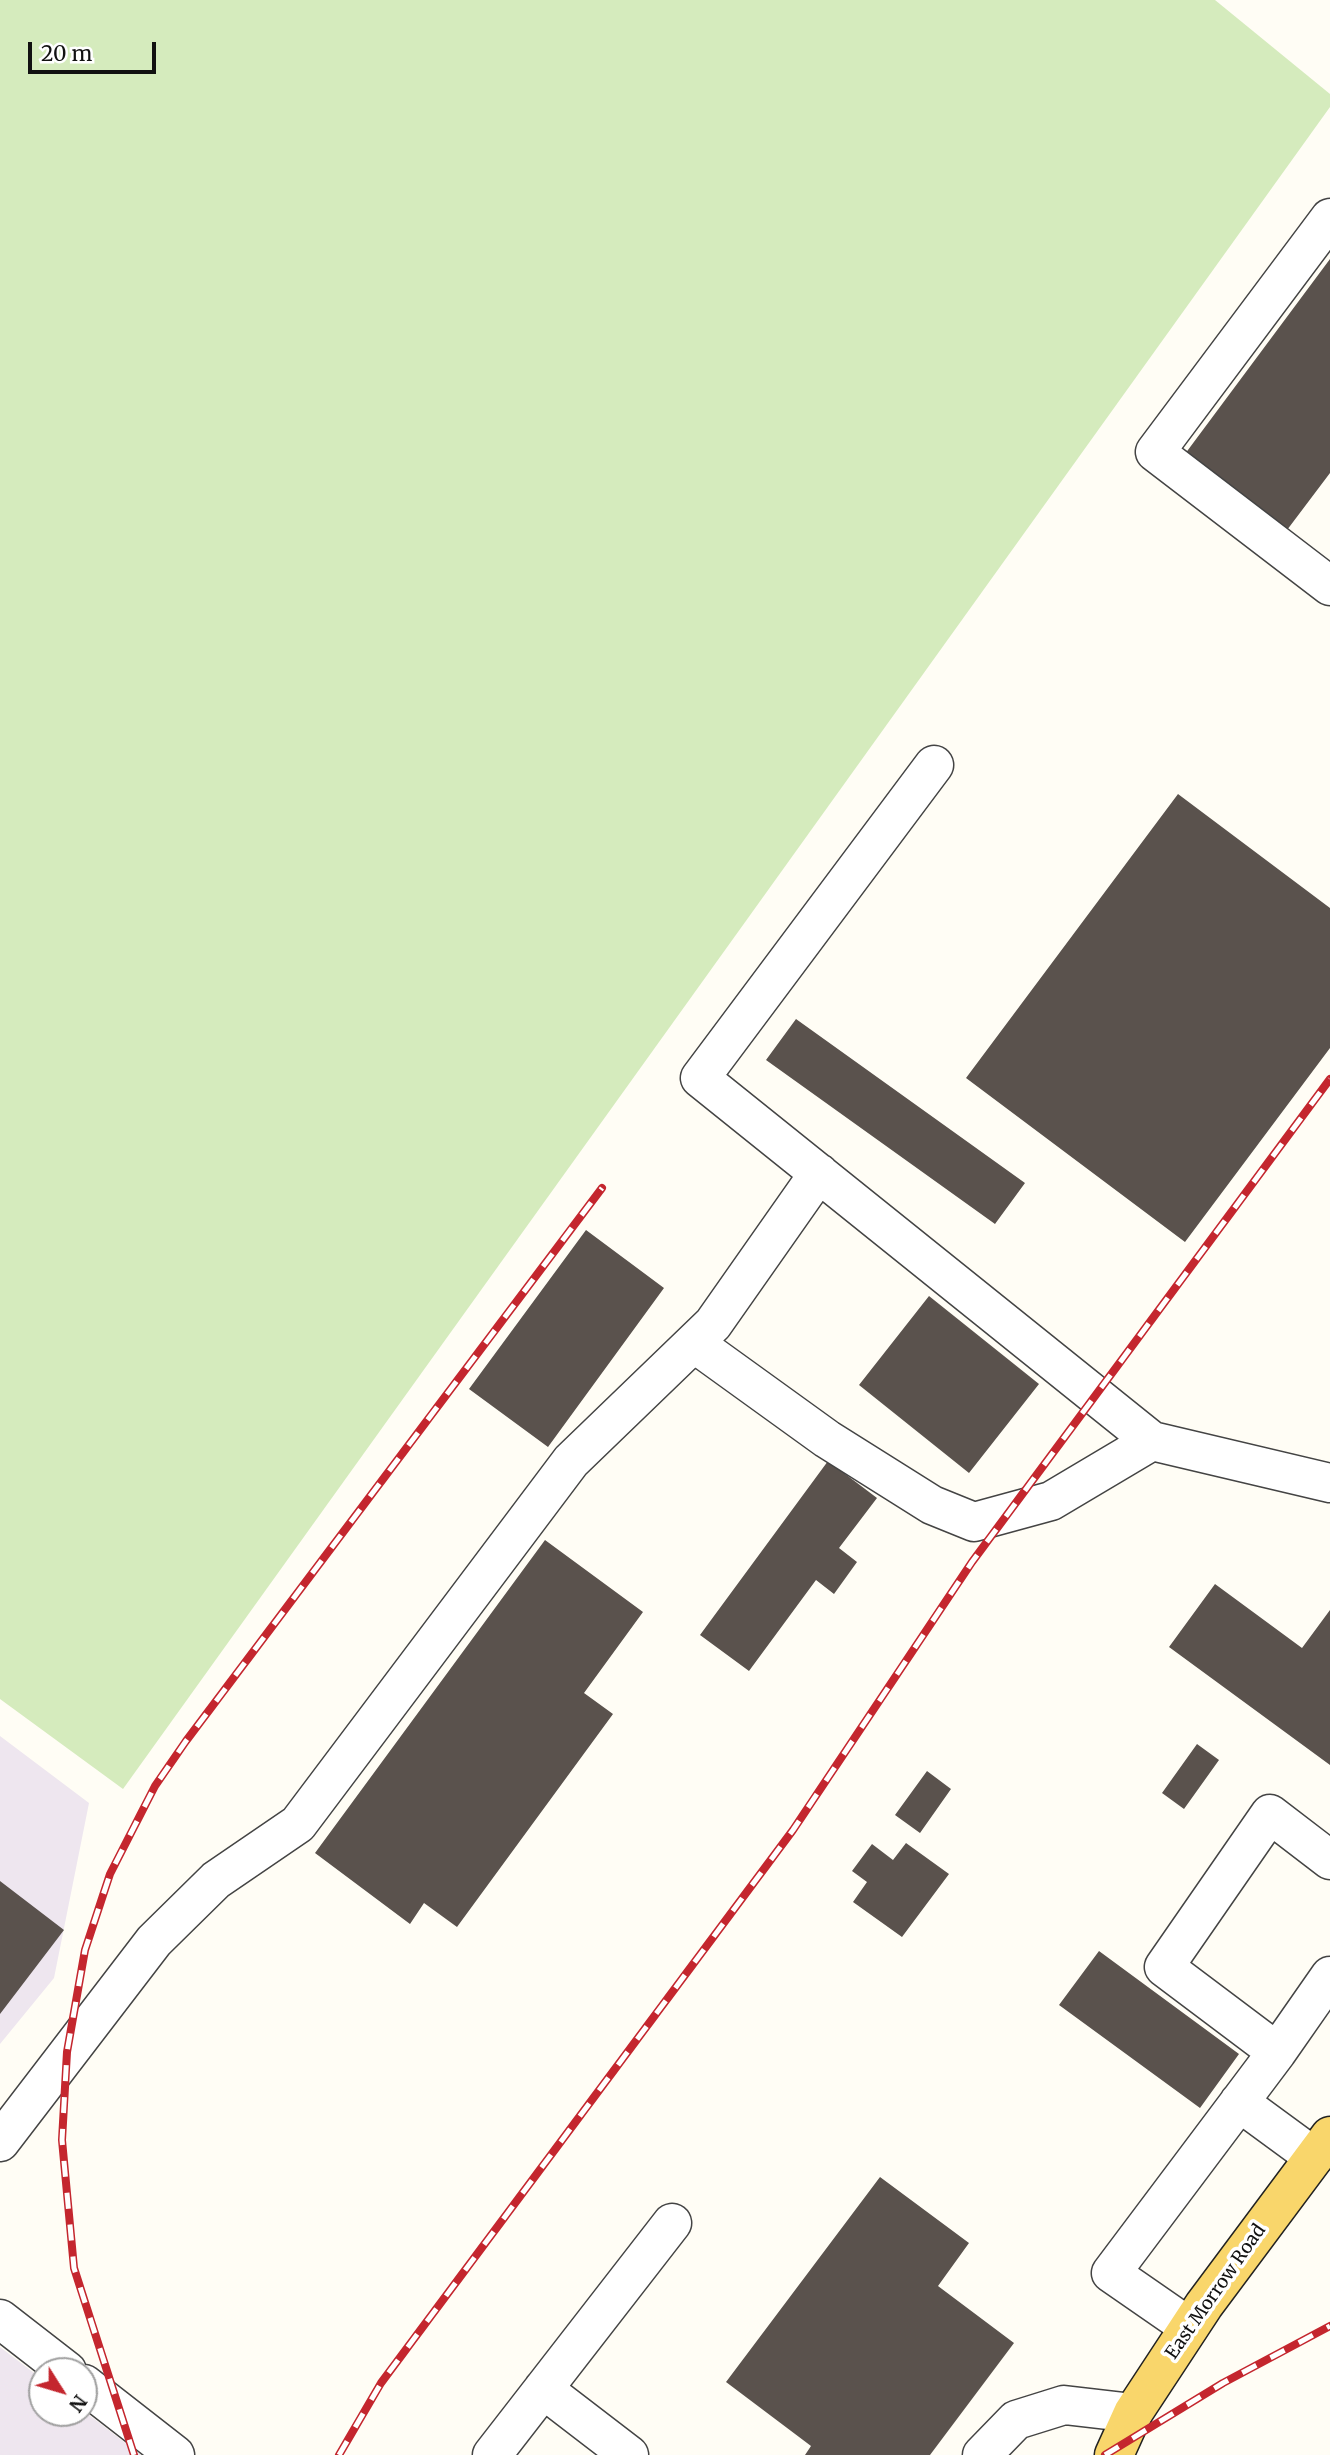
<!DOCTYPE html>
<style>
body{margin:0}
#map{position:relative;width:1330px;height:2455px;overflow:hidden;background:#fffdf5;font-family:Merriweather,serif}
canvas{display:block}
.north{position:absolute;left:28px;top:2357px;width:70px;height:70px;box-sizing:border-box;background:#fff;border:2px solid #a0a0a0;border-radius:50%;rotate:127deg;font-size:19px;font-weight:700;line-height:28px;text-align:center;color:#111}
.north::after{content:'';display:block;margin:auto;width:24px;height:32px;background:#c4262e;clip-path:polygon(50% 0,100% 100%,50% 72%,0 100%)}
.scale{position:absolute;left:28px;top:42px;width:128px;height:32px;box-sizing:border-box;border:4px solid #111;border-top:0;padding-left:9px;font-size:21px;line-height:24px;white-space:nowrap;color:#111;-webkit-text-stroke:5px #fff;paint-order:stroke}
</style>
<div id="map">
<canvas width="1330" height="2455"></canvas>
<div class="north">N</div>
<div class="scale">20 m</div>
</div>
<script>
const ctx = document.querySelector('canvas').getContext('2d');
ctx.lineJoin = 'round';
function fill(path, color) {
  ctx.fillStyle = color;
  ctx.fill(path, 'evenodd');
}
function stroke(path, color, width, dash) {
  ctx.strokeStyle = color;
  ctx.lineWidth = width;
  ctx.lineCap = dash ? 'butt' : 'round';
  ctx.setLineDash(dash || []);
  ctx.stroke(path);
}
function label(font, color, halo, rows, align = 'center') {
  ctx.font = font + ' Merriweather,serif';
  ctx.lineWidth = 7;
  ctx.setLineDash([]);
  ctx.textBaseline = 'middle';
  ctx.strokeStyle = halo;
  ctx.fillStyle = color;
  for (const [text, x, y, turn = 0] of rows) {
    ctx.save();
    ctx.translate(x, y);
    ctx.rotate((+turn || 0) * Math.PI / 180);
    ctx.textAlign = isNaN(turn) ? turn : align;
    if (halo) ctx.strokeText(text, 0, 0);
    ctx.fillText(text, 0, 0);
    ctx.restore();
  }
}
const industrial = new Path2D(`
 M0,1736L89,1803L54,1978L0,2044Z
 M0,2347L42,2379V2413L84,2411L141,2455H0Z`);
const green = new Path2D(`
 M0,0H1215L1330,94V107L123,1789L0,1699Z`);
const building = new Path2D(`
 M1330,259V473L1284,534L1182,458Z
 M1178,794L1330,908V1048L1185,1242L966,1078Z
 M796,1019L1025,1183L995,1224L766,1060Z
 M586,1230L664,1288L548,1447L469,1389Z
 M929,1296L1039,1384L969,1473L859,1385Z
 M828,1461L877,1498L839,1548L857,1562L834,1594L816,1580L749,1671L700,1635Z
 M545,1540L643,1612L584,1693L613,1714L457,1927L424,1903L410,1924L315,1853Z
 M1215,1584L1302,1648L1330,1610V1765L1169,1647Z
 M1197,1744L1219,1760L1184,1809L1162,1793Z
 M927,1771L951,1789L920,1833L895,1815Z
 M906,1843L949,1874L902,1937L853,1902L867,1882L852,1871L872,1844L893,1860Z
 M0,1881L64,1930L0,2014Z
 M1099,1951L1239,2054L1200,2108L1059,2005Z
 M880,2177L969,2243L938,2286L1014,2343L930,2455H805L811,2446L726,2382Z`);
const minor = new Path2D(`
 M1330,218L1155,452L1330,586
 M934,765L700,1078L1152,1441L1330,1483
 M694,1343L827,1439L932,1505L974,1522L1051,1501L1152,1441
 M1277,2052L1164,1967L1270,1814L1330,1860
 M1239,2102L1314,2157
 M0,2142L154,1941L216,1880L298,1824L571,1461L713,1324L819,1173
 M0,2319L67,2371
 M1189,2327L1111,2273L1277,2052L1330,1976
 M84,2384L175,2455
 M543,2389L629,2455
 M492,2455L672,2223
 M982,2455L1016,2420L1064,2405L1133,2413`);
const major = new Path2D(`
 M1114,2455L1133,2413L1204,2305L1330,2136`);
const rail = new Path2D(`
 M134,2455L74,2268L62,2140L67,2052L85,1950L110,1874L155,1786L186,1741L602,1188
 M339,2455L381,2383L793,1830L972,1562L1330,1079
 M1105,2455L1223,2383L1330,2326`);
const streetNames = [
 ["East Morrow Road",1216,2292,-55]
];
fill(industrial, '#eee6ef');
fill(green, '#d5ebbd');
fill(building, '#5a524d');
stroke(minor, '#444', 41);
stroke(major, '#222', 41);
stroke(minor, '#fff', 38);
stroke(major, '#f9d66b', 38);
stroke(rail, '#c4262e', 8);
stroke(rail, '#fff', 5, [16]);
label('18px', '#111', '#fff', streetNames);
</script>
